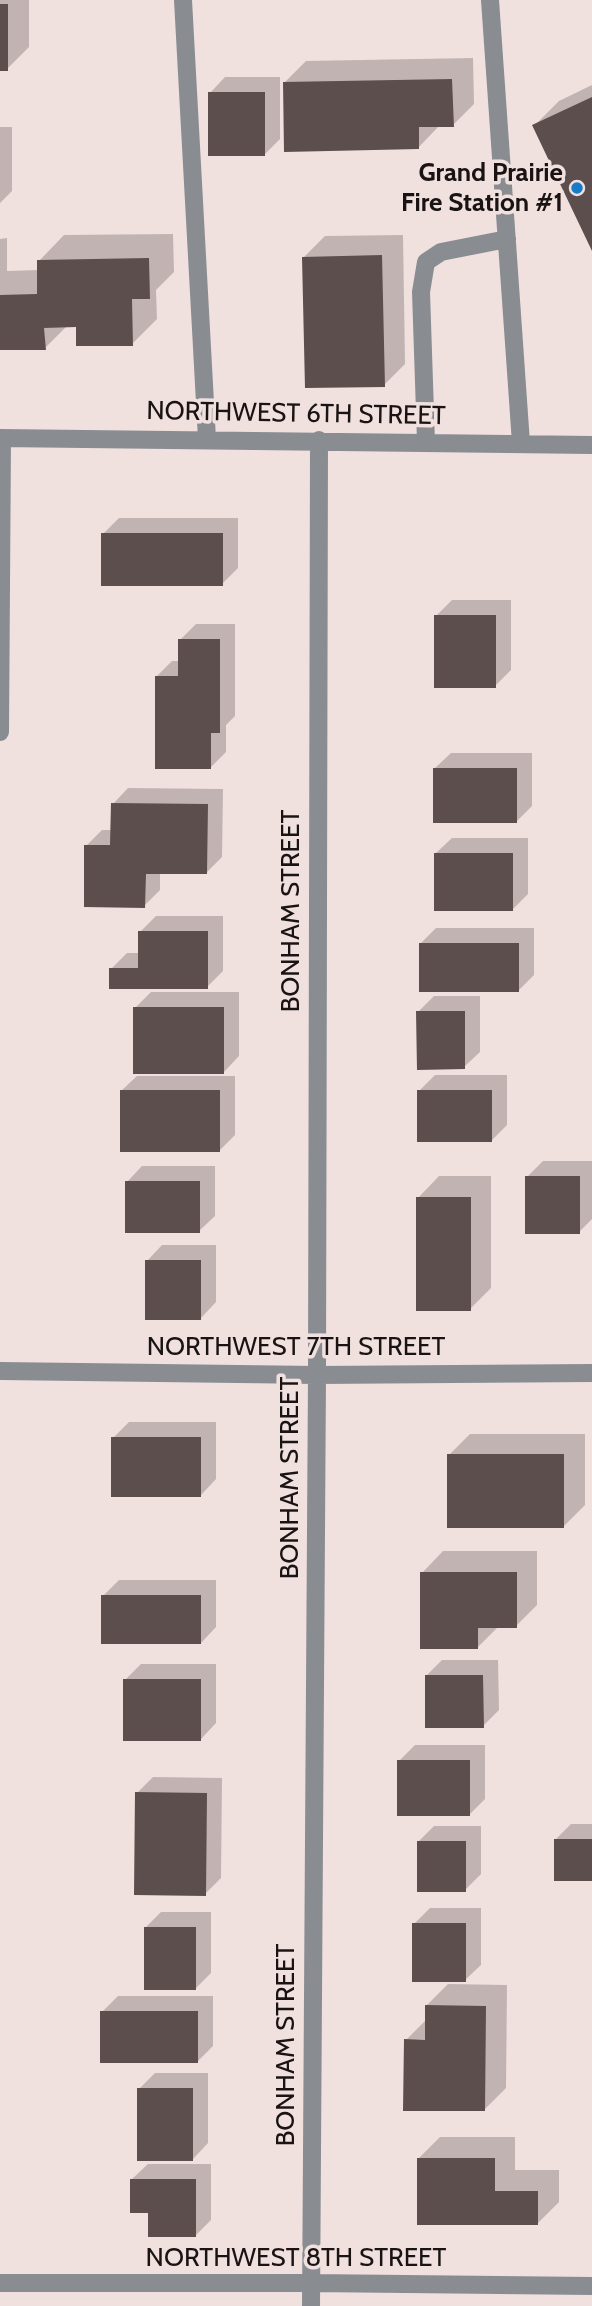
<!DOCTYPE html>
<style>
body{margin:0}
canvas{display:block;background:#f0e0de}
</style>
<canvas width="592" height="2306"></canvas>
<script>
const ctx = document.querySelector('canvas').getContext('2d');
ctx.lineJoin = 'round';
function fill(path, color) {
  ctx.fillStyle = color;
  ctx.fill(path, 'evenodd');
}
function stroke(path, color, width, dash) {
  ctx.strokeStyle = color;
  ctx.lineWidth = width;
  ctx.lineCap = dash ? 'butt' : 'round';
  ctx.setLineDash(dash || []);
  ctx.stroke(path);
}
function label(font, color, halo, rows, align = 'center') {
  ctx.font = font + ' Cabin,sans-serif';
  ctx.lineWidth = 7;
  ctx.setLineDash([]);
  ctx.textBaseline = 'middle';
  ctx.strokeStyle = halo;
  ctx.fillStyle = color;
  for (const [text, x, y, turn = 0] of rows) {
    ctx.save();
    ctx.translate(x, y);
    ctx.rotate((+turn || 0) * Math.PI / 180);
    ctx.textAlign = isNaN(turn) ? turn : align;
    if (halo) ctx.strokeText(text, 0, 0);
    ctx.fillText(text, 0, 0);
    ctx.restore();
  }
}
const shadow = new Path2D(`
 M0,0H29V47L7,69H0Z
 M473,58L474,104L453,125H440L418,148L285,82L306,61Z
 M225,77H280V139L264,155L210,93Z
 M592,85V247L534,126L559,101Z
 M0,127H12V191L0,203Z
 M173,234L174,272L156,290L157,319L132,344L78,326H67L45,348L0,349V239L7,238V271L39,270V261L64,235Z
 M403,235L405,364L384,385L304,257L325,236Z
 M119,518H238V568L222,584L103,534Z
 M452,600H511V670L495,686L436,616Z
 M196,624H235V716L226,725V752L210,768L156,677L172,661H180V640Z
 M451,753H532V806L516,822L435,768Z
 M128,788L223,789L222,857L207,872H160V890L144,906L86,846L102,830H112L113,804Z
 M452,838H528V894L512,910L436,853Z
 M156,916H223V971L207,987L111,969L127,953H140V932Z
 M436,928H534V975L518,991L420,944Z
 M151,992H239V1056L224,1072L135,1008Z
 M434,996H480V1052L464,1067L418,1012Z
 M435,1075H507V1125L492,1140L419,1091Z
 M137,1076H235V1135L219,1151L121,1091Z
 M543,1161H592V1219L579,1232L527,1177Z
 M142,1166H215V1216L199,1231L127,1182Z
 M439,1176H491V1288L470,1309L418,1198Z
 M162,1245H216V1302L201,1318L147,1261Z
 M129,1422H216V1479L201,1495L113,1438Z
 M470,1434H585V1505L564,1526L449,1455Z
 M443,1551H537V1605L516,1626H499L478,1647L422,1573Z
 M119,1580H216V1627L201,1643L103,1596Z
 M442,1660H498L499,1710L483,1726L426,1676Z
 M141,1664H216V1723L201,1739L125,1680Z
 M415,1745H485V1799L469,1815L399,1761Z
 M153,1777L222,1778L221,1878L205,1894L137,1793Z
 M571,1824H592V1879L555,1840Z
 M434,1826H481V1874L465,1890L418,1842Z
 M430,1908H481V1965L465,1980L414,1924Z
 M161,1912H211V1973L195,1989L145,1928Z
 M448,1984L507,1985L506,2088L484,2110L406,2040L427,2019V2005Z
 M118,1996H213V2046L197,2062L102,2012Z
 M155,2073H208V2143L193,2159L139,2089Z
 M440,2137H515V2170H559V2202L538,2223L418,2159Z
 M148,2164H211V2220L195,2236L150,2211L132,2179Z`);
const building = new Path2D(`
 M0,4H8V71H0Z
 M452,79L454,127H419V149L284,152L283,82Z
 M208,92H265V156H208Z
 M592,97V251L532,125Z
 M382,255L385,387L305,388L302,257Z
 M149,258L150,299H132L133,346H76V327L44,328L46,350H0V295L37,294V260Z
 M101,533H223V586H101Z
 M434,615H496V688H434Z
 M178,639H220V733H211V769H155V676H178Z
 M433,768H517V823H433Z
 M111,803L208,804L207,874H146L145,908L84,907V845H110Z
 M434,853H513V911H434Z
 M138,931H208V989H109V968H138Z
 M419,943H519V992H419Z
 M133,1007H224V1074H133Z
 M416,1011H465V1069L417,1070Z
 M120,1090H220V1152H120Z
 M417,1090H492V1142H417Z
 M525,1176H580V1234H525Z
 M125,1181H200V1233H125Z
 M416,1197H471V1311H416Z
 M145,1260H201V1320H145Z
 M111,1437H201V1497H111Z
 M447,1454H564V1528H447Z
 M420,1572H517V1628H478V1649H420Z
 M101,1595H201V1644H101Z
 M425,1675H483L484,1728H425Z
 M123,1679H201V1741H123Z
 M397,1760H470V1816H397Z
 M135,1792L207,1793L206,1896L134,1895Z
 M554,1839H592V1881H554Z
 M417,1841H466V1892H417Z
 M412,1923H466V1982H412Z
 M144,1927H196V1990H144Z
 M425,2005L486,2006L485,2111H403L404,2039L425,2040Z
 M100,2011H198V2063H100Z
 M137,2088H193V2161H137Z
 M417,2158H495V2191H538V2225H417Z
 M130,2179H196V2237H148V2213H130Z`);
const minor = new Path2D(`
 M183,0L207,439
 M490,0L521,443
 M0,438L592,445
 M426,442L421,292L426,262L441,252L507,239
 M0,732L2,438
 M0,1371L317,1375L592,1373
 M0,2283H311L592,2286
 M311,2306L317,1375L319,440`);
const markers = [
 [577,188,7,"#177cc7"]
];
const poiNames = [
 ["Grand Prairie",563,173],
 ["Fire Station #1",563,203]
];
const streetNames = [
 ["NORTHWEST 6TH STREET",296,414,1],
 ["BONHAM STREET",291,911,-90],
 ["NORTHWEST 7TH STREET",296,1347],
 ["BONHAM STREET",290,1478,-90],
 ["BONHAM STREET",286,2045,-90],
 ["NORTHWEST 8TH STREET",296,2258]
];
fill(shadow, '#0003');
fill(building, '#5b4e4d');
stroke(minor, '#898d92', 18);
for (const [x, y, r, color] of markers) {
  const dot = new Path2D();
  dot.arc(x, y, r, 0, 2 * Math.PI);
  ctx.fillStyle = color;
  ctx.fill(dot);
  stroke(dot, '#f0e0de', 2.5);
}
label('bold 26px', '#191313', '#f0e0de', poiNames, 'right');
label('26px', '#191313', '#f0e0de', streetNames);
</script>
